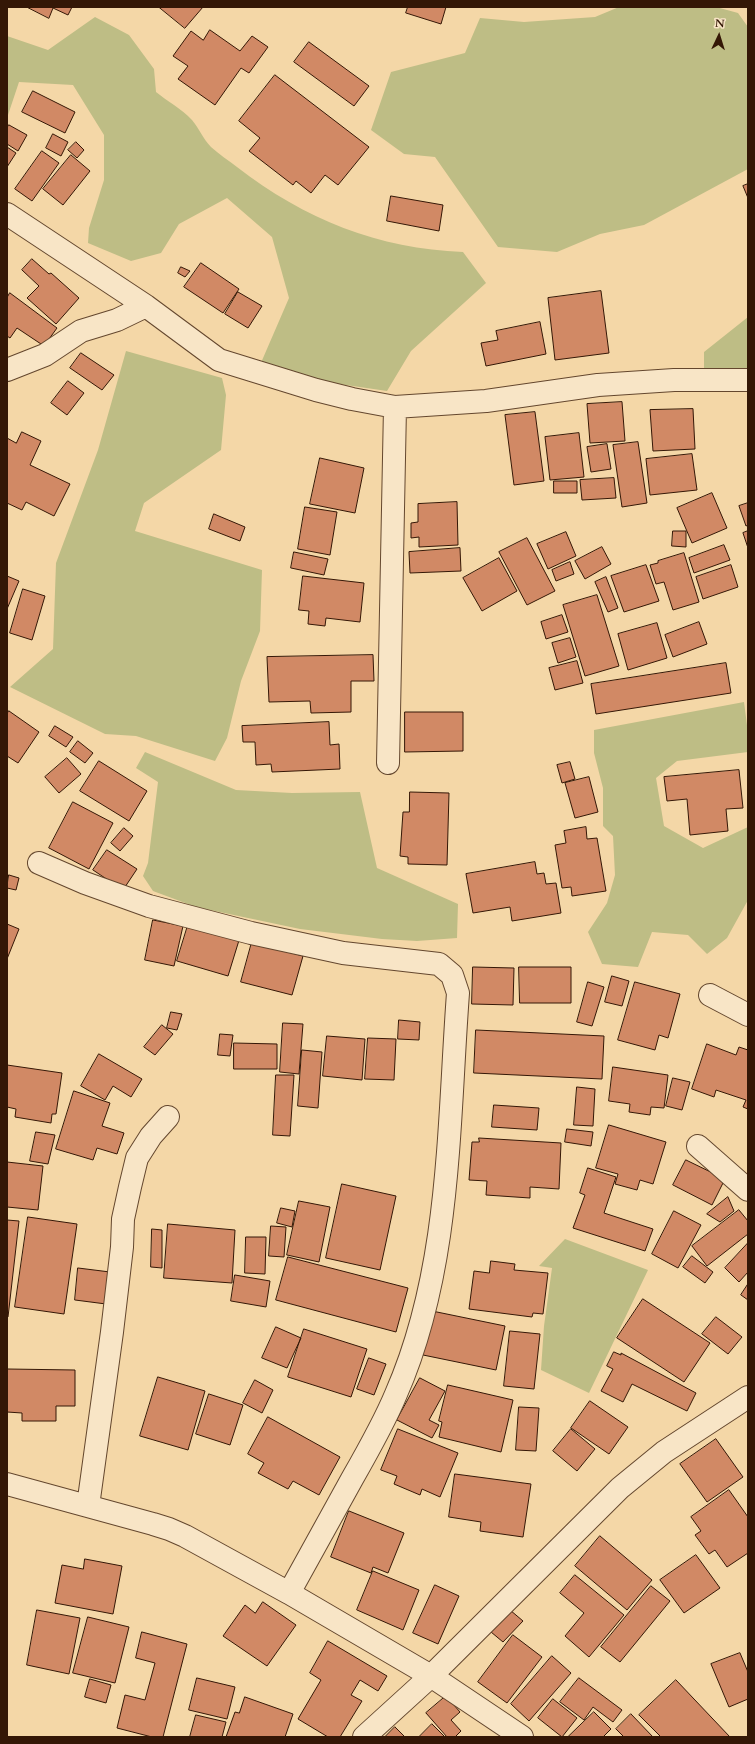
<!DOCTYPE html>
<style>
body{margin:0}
#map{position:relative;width:755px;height:1744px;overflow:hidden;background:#f4d7a7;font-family:Cardo,serif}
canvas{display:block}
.frame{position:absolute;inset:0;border:8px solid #341706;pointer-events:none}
.north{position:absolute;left:699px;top:16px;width:40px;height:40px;-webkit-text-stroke:3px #f8e5c6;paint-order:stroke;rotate:4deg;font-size:11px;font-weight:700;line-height:16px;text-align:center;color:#341706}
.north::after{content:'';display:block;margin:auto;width:14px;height:18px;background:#341706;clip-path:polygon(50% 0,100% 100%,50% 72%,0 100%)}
</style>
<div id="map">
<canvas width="755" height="1744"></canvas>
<div class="frame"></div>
<div class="north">N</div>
</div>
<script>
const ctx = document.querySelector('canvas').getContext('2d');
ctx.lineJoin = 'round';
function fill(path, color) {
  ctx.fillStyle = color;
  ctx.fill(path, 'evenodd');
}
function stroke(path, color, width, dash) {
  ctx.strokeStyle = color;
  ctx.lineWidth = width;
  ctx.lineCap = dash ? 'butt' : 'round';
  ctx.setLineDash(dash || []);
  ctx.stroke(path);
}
const green = new Path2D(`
 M619,7H716L738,13L748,27V169L644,225L600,234L557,252L498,247L435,157L404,154L371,130L391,72L465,53L480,18L524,22L595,17Z
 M95,17L129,35L154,69L156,92C167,101 182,109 192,120C199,128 203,139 211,147C219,154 229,161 237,167C304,219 379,249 463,252L486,283L411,351L387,391L257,372L289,298L272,237L227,198L179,224L161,253L131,261L88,243L89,228L104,180V135L73,85L19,82L7,118V36L48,50Z
 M748,317V369L704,370V352Z
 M126,351L222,378L226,395L221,450L144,503L135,531L262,570L260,631L241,681L227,738L215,761L136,736L105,734L10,687L53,649L56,563L98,450Z
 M744,702L748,733V752L677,761L656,778L664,826L703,848L748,827V900L727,938L707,954L688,935L652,932L638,967L602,964L588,932L607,903L615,875L613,836L603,826V788L594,753V730Z
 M145,752L236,790L292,793L360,792L377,868L458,904L457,938L417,941L382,939L300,929L196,907L153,891L143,876L148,863L158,782L136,768Z
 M565,1239L648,1270L589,1393L541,1370L544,1326L552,1268L539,1266Z`);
const building = new Path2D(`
 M27,7H72L68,15L53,8L49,18Z
 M159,7H203L185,28Z
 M408,7H446L441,24L406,13Z
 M210,30L240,51L252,36L268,47L249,73L241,68L215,105L178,79L188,66L173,56L191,31L203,40Z
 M309,42L369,86L354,106L294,62Z
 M275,75L369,147L338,185L325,175L311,193L296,181L293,185L249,151L260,138L239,121Z
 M33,91L75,112L65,133L22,112Z
 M9,125L27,135L18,151L7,144V128Z
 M53,134L68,142L61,156L46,148Z
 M76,142L84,150L77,158L68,150Z
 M7,147L16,153L7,167Z
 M42,151L59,163L32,201L15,189Z
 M71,155L90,171L63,205L43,189Z
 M748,184V198L743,186Z
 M391,196L443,205L439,231L387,221Z
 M32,259L49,274L51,273L79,298L56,324L27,298L39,286L22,270Z
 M201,263L239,289L223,313L184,287Z
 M181,267L190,271L185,277L178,273Z
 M601,291L609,353L555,360L548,298Z
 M238,292L262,306L248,328L225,314Z
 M10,293L57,328L44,346L17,328L10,338L7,336V298Z
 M540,322L546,354L486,366L481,343L498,340L496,331Z
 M81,353L114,375L102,390L70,368Z
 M68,381L84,393L67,415L51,403Z
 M622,402L625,441L590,443L587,404Z
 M693,409L695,449L653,451L650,410Z
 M535,412L544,481L514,485L505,415Z
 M22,432L41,441L30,465L70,484L54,516L26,502L22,510L7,503V438L16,443Z
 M579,433L584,477L550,480L545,437Z
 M638,442L647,503L622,507L613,445Z
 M607,444L611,469L591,472L587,447Z
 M692,454L697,490L650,495L646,459Z
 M320,458L364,468L355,513L310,504Z
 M614,478L616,498L582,500L580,480Z
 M554,481H577V493H554Z
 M712,493L727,528L692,543L677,508Z
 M457,502L458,545L419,547V537L411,538V523L418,522V504Z
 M748,503V525L746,526L739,506Z
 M305,507L337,512L330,555L298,549Z
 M214,514L245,527L240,541L209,529Z
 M673,531H686V547L672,546Z
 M748,531V548L743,533Z
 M566,532L576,556L548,569L537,544Z
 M527,538L555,591L527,605L499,552Z
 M724,545L730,560L694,573L689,558Z
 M602,547L611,564L585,579L575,561Z
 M460,548L461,571L410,573L409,552Z
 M294,552L328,559L324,575L291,568Z
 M684,553L699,602L673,610L664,582L656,584L650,565L658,563V561Z
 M499,558L517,591L482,611L463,578Z
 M570,562L574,574L556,581L552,570Z
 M646,565L659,601L624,612L611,576Z
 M731,565L738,587L703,599L696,577Z
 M7,576L19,581L7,609Z
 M303,576L364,583L360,622L326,618L325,626L308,624L309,611L299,610Z
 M606,577L618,608L608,612L595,582Z
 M23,589L45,596L32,640L10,633Z
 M597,595L619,666L585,676L563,605Z
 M562,615L568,632L546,639L541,622Z
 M699,622L707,644L673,657L665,635Z
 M657,623L667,658L628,670L618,634Z
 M570,638L576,657L558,663L552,643Z
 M373,655L374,681H351V712L311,713L310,701L269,702L267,657Z
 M577,661L583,683L555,690L549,668Z
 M726,663L731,693L596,714L591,684Z
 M9,711L39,732L18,763L7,756V714Z
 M405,712H463V751L405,752Z
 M329,722L330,745L339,744L340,769L272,772L271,764L256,765L255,742H243L242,726Z
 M55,726L73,737L66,747L49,736Z
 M78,741L93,753L85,763L70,752Z
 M67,758L81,774L59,793L45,777Z
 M99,761L147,791L129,821L80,791Z
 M570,762L575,779L562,783L557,765Z
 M739,770L743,808L726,809L728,831L690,835L687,799L667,801L664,777Z
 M589,777L598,812L575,818L565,783Z
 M410,792L449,793L447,865L408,864V857L400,856L403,812H409Z
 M73,802L113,823L89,869L49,848Z
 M586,827L587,839L597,838L606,891L572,896L571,887L562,888L555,845L566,843L564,831Z
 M124,828L133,836L120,851L111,843Z
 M107,850L137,869L123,890L93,870Z
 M535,862L537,874L544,873L546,884L556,883L561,913L512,921L510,907L473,913L466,874Z
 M9,875L19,878L16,890L7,888Z
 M153,920L183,926L174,966L145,960Z
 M189,922L240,937L228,976L177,961Z
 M7,924L19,929L7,959Z
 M252,942L303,956L292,995L241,982Z
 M473,967L514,968L513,1005L472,1004Z
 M519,967H571V1003H520Z
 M612,976L629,981L622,1006L605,1002Z
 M588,982L604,987L592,1026L577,1022Z
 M635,982L680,994L668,1038L659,1035L655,1050L618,1040Z
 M171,1012L182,1014L177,1030L167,1028Z
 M399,1020L420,1022L419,1040L398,1039Z
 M283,1023L303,1024L299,1074L280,1072Z
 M162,1025L173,1034L155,1055L144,1047Z
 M476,1030L604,1036L602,1079L474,1073Z
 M220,1034L233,1035L230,1056L218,1055Z
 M327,1036L365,1039L362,1080L323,1076Z
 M368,1038L396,1039L394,1080L365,1079Z
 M234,1043L277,1044V1069H234Z
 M707,1044L736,1055L739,1047L748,1050V1109L743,1107L746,1100L716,1090L714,1097L692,1089Z
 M302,1050L322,1052L318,1108L298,1106Z
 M99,1054L142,1079L131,1097L113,1086L105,1100L81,1086Z
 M7,1065L62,1073L56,1114H52L51,1123L15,1117L16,1109L7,1107Z
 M613,1067L668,1075L664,1108L651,1107L650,1115L629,1112L630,1104L609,1101Z
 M276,1075H294L290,1136L273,1135Z
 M673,1078L690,1082L682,1110L666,1106Z
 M577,1087L595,1089L593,1126L574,1125Z
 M74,1091L110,1103L102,1126L124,1133L117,1154L97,1148L93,1160L56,1149Z
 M494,1105L539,1108L537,1130L492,1127Z
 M609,1125L666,1142L653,1184L640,1180L637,1190L615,1184L618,1174L596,1168Z
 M567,1129L593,1132L591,1146L565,1142Z
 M36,1132L55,1135L48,1164L30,1161Z
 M479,1138L561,1143L559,1189L530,1187V1198L486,1195L487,1181L469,1180L472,1142H479Z
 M686,1160L725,1179L712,1205L673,1185Z
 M7,1162L43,1166L38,1210L7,1207Z
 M588,1168L616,1177L604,1213L653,1229L645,1251L573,1228L585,1195L580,1193Z
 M342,1184L396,1196L380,1270L326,1258Z
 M728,1197L734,1211L720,1222L707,1214Z
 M299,1201L330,1207L319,1262L287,1255Z
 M281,1208L295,1211L292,1227L277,1223Z
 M739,1210L748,1221V1234L707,1266L692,1246Z
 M674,1211L701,1225L678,1268L652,1254Z
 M28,1217L77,1224L64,1314L15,1307Z
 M7,1220L19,1221L8,1317H7Z
 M168,1224L235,1230L232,1283L164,1278Z
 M271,1226L286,1227L284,1257L269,1256Z
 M152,1229L162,1230V1268L151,1267Z
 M246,1237H266L265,1274L245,1273Z
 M748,1243V1272L739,1282L725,1268Z
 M692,1256L713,1272L705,1283L683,1267Z
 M288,1257L408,1288L396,1332L276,1300Z
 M491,1261L515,1264L514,1270L548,1273L543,1314L533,1313L532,1317L469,1309L474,1271L489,1273Z
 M78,1268L110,1272L106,1304L75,1300Z
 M235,1275L270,1281L266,1307L231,1301Z
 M748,1284V1300L741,1295Z
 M643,1299L710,1343L684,1382L617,1338Z
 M432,1311L505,1326L496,1370L423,1355Z
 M716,1317L742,1337L728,1354L702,1334Z
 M276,1327L301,1338L287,1368L262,1358Z
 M304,1329L367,1349L351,1397L288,1377Z
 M510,1331L540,1334L534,1389L504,1386Z
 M614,1352L621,1355V1353L696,1393L687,1411L632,1384L623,1402L601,1391L613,1369L607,1366Z
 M369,1358L386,1364L374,1395L357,1389Z
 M7,1369L75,1370V1406H56V1421H22V1413L7,1412Z
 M158,1377L205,1391L188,1450L140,1436Z
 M420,1378L445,1391L429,1420L439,1425L432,1438L397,1420Z
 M255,1380L273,1390L262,1413L243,1403Z
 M448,1385L513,1400L501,1452L439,1437L442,1422L439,1421Z
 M209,1394L243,1405L230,1445L196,1434Z
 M590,1401L628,1427L609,1454L571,1428Z
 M519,1407L539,1408L536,1451L516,1450Z
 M268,1417L340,1457L319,1495L293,1481L288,1489L258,1473L264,1463L248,1454Z
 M398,1429L458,1453L440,1497L422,1489L420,1495L394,1484L397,1476L381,1470Z
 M571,1429L595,1449L577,1471L553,1451Z
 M716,1439L743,1477L707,1502L680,1464Z
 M455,1474L531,1484L523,1537L480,1531L481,1522L449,1517Z
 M729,1490L748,1517V1553L727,1567L715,1550L709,1554L695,1535L701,1531L691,1517Z
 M349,1511L404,1533L388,1573L373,1567L371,1573L331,1557Z
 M600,1536L652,1580L627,1610L575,1566Z
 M696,1555L720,1588L684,1613L660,1580Z
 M85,1559L122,1566L113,1614L55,1603L62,1565L83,1569Z
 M373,1571L419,1590L403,1630L357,1610Z
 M575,1575L624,1615L589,1657L565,1636L584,1613L560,1593Z
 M435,1585L459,1596L438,1644L413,1633Z
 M651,1586L670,1601L620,1662L601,1647Z
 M263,1602L296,1625L267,1666L223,1636L245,1605L255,1613Z
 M37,1610L80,1618L69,1674L27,1665Z
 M510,1610L523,1621L503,1642L491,1632Z
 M88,1617L129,1627L115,1683L73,1673Z
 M142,1632L187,1644L163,1737H152L117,1728L125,1695L145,1700L155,1663L136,1658Z
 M513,1635L542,1657L507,1703L478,1682Z
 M328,1641L387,1676L378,1691L360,1680L351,1695L362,1701L340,1737H328L298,1719L321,1680L310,1673Z
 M740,1653L748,1672V1699L729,1707L711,1664Z
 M552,1656L571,1673L529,1721L511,1704Z
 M197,1678L235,1687L227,1719L189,1710Z
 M579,1678L622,1710L613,1722L593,1707L584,1720L560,1702Z
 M90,1679L111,1685L106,1703L85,1697Z
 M676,1680L730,1737H661L639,1715Z
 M446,1696L460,1712L451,1720L461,1731L455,1737H447L426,1713Z
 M245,1697L293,1714L285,1737H226L235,1712L239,1713Z
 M553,1699L577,1718L562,1737L538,1718Z
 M594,1712L611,1729L603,1737H568Z
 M631,1714L653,1737H624L616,1729Z
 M196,1715L226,1722L222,1737H190Z
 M432,1724L445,1737H419Z
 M395,1727L405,1737H385Z`);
const minor = new Path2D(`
 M7,214L146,306
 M7,370L45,355L81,331L117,320L146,306L219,360L316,390L352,399L395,407L486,401L598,385L674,380H748
 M388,763L395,407
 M39,863L85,883L149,906L251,933L343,953L439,964L452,975L458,993C448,1127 451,1269 396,1394C384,1423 368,1451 352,1479C331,1517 310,1555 289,1593
 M710,995L748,1015
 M698,1146L748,1190
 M7,1484L153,1524L169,1529L185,1536L289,1593L431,1676L522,1737
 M88,1506L112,1332L122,1247L123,1219L130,1187L137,1158L151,1136L168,1117
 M364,1737L431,1676L620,1488L664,1452L748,1397`);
fill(green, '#bebd85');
fill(building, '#d18965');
stroke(building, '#341706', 1);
stroke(minor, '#64472e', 24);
stroke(minor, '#f8e5c6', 22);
</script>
